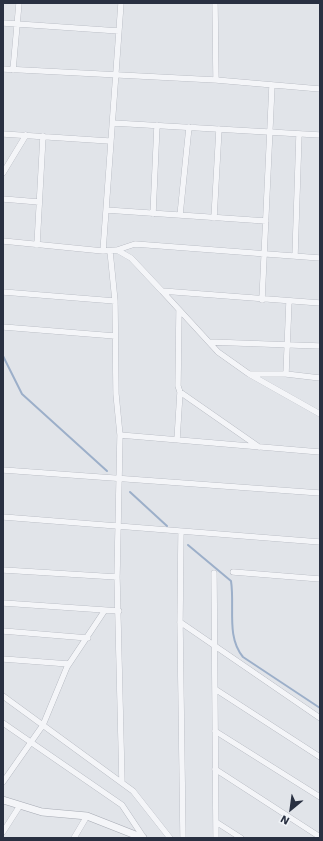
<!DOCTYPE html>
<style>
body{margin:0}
#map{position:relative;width:323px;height:841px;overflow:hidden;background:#e1e4e9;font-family:"Work Sans",sans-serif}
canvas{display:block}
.frame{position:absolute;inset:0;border:4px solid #293041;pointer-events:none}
.north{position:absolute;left:271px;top:789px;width:40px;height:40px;-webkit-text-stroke:3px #f0f3f7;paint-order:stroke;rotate:209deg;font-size:11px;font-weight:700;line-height:16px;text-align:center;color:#293041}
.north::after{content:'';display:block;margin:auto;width:14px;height:18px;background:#293041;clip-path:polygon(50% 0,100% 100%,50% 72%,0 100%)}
</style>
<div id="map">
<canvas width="323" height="841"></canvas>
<div class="frame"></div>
<div class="north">N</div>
</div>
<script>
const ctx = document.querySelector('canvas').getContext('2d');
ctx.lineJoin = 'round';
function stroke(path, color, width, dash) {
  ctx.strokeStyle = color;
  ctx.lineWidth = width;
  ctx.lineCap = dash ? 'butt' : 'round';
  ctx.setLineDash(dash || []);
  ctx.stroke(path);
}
const stream = new Path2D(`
 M3,356L22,394L107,471
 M130,492L167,526
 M188,545L231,581C235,606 226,637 243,657L320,708`);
const minor = new Path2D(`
 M215,3L216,80
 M3,23L119,31
 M3,69L216,80L320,89
 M13,70L19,3
 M113,123L320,135
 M3,134L109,141
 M3,173L26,135
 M3,199L39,202
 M106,210L266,221
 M153,214L157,125
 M180,215L189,127
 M214,218L219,129
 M3,241L103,251L117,250L131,258L162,291L320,303
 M37,245L43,136
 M117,250L135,244L320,258
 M103,251L121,3
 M110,251L115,301L116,394L120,435L117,577L122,783
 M295,256L299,134
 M162,291L218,352L249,374L320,414
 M3,292L115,301
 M262,300L272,85
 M179,310L178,386L180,392L259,447
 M3,327L115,336
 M209,342L320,346
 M250,374H286L320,378
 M286,374L289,301
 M120,435L320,452
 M177,440L180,392
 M3,470L320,493
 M3,517L320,542
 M181,532L180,622L183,838
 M3,570L117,577
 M233,572L320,579
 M214,573L216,838
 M3,603L105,610
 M180,622L320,718
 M3,631L88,638
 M3,659L69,664
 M215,689L320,757
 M3,696L133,791L170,838
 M3,723L122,805L144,838
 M215,731L320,797
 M215,769L320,837
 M3,782L43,725L67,667L105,610L119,611
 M216,822L241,838
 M3,832L19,807
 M74,838L87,816`);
const tertiary = new Path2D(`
 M3,800L42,812L87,816L143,838`);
stroke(stream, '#9cafc9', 2);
stroke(minor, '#a6aab3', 6);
stroke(tertiary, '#a6aab3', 8);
stroke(minor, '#f4f5f8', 5.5);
stroke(tertiary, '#f4f5f8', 7);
</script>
